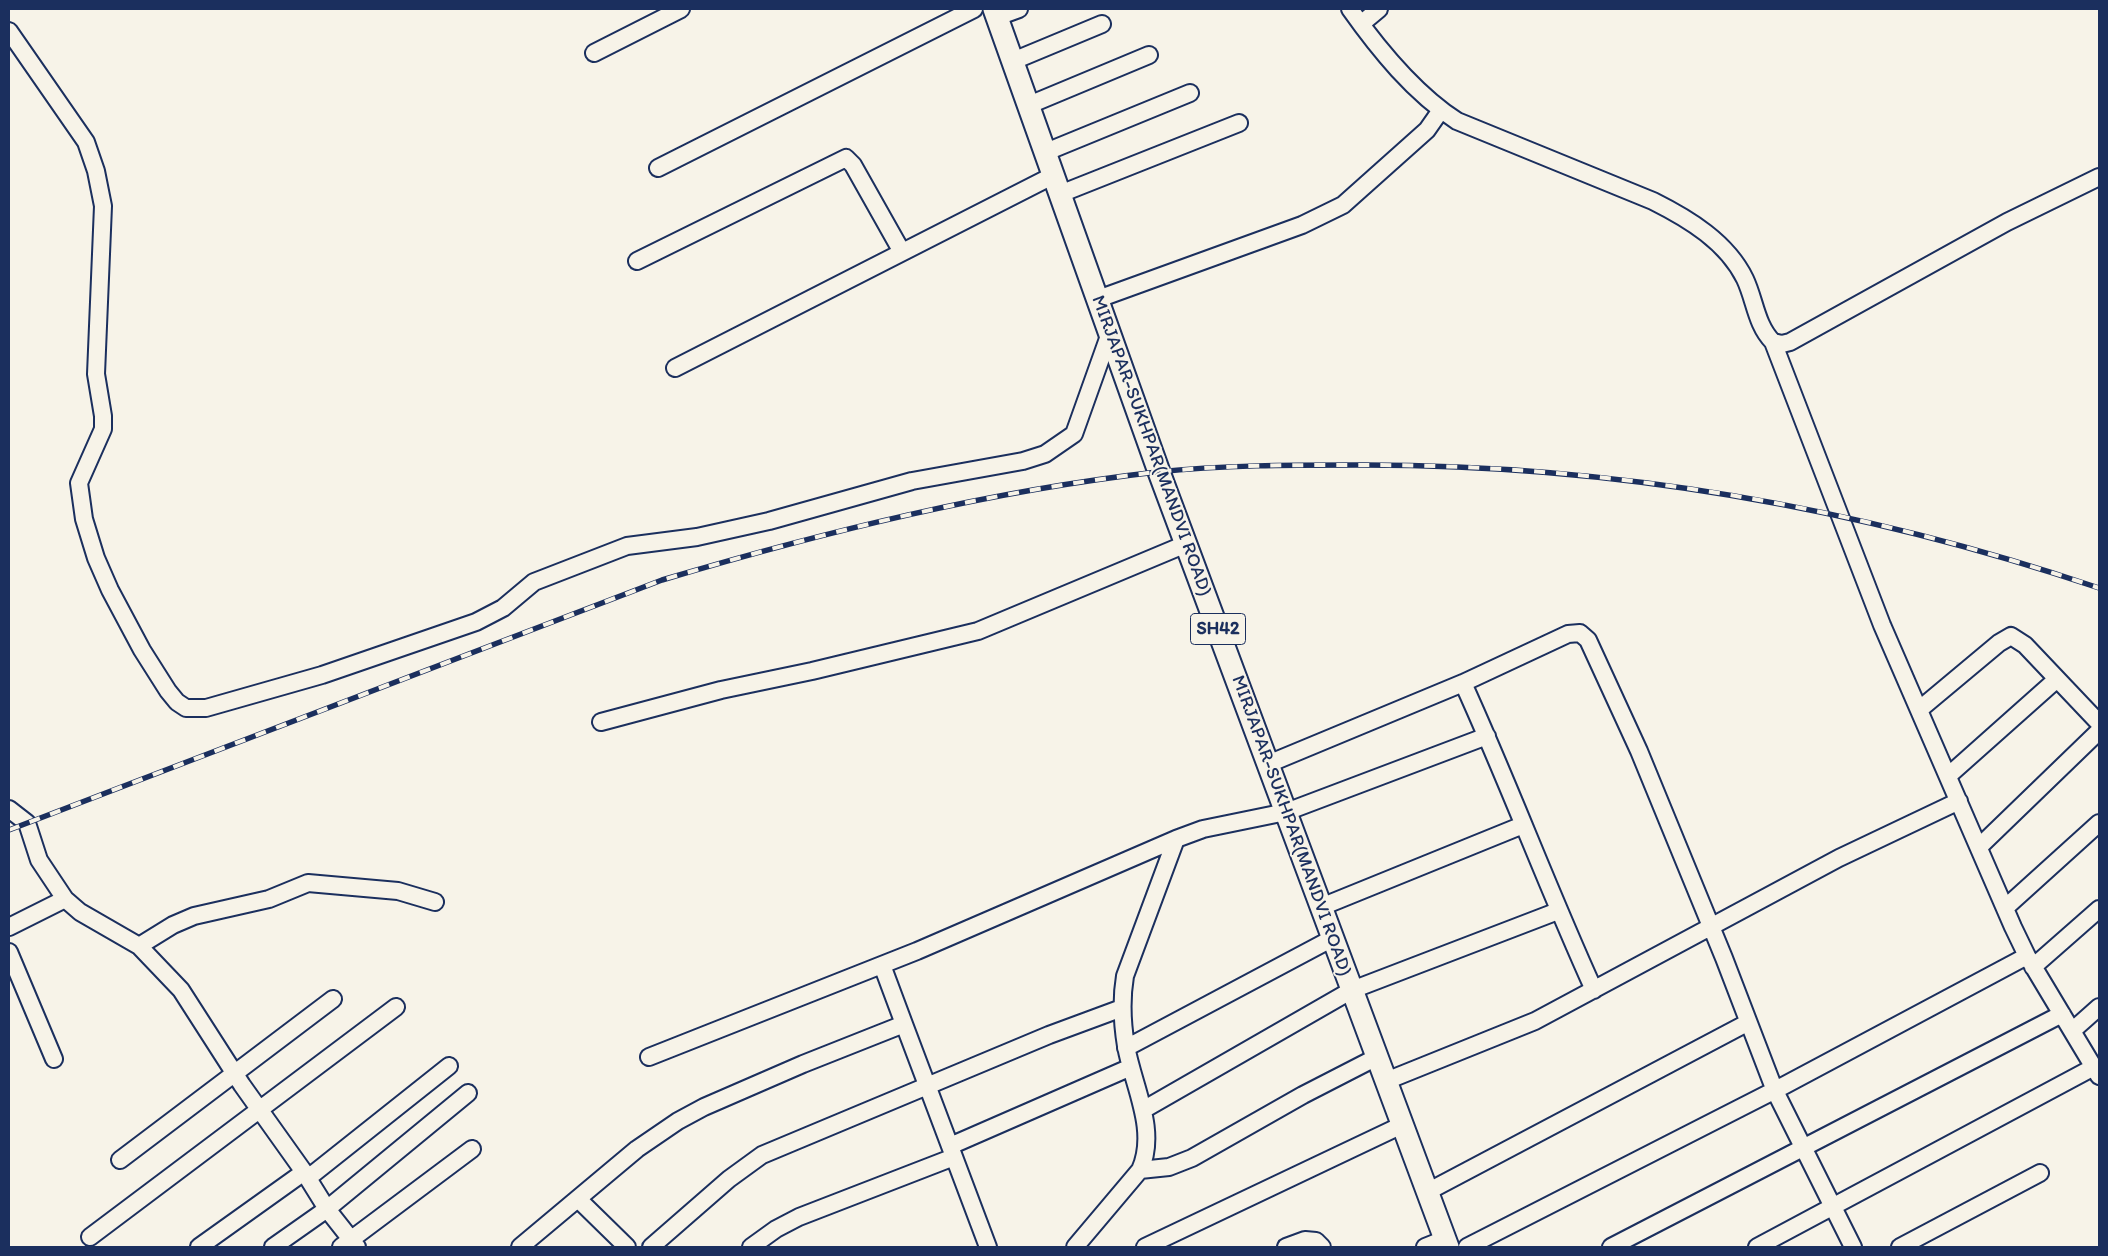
<!DOCTYPE html>
<style>
body{margin:0}
#map{position:relative;width:2108px;height:1256px;overflow:hidden;background:#f7f3e8;font-family:Itim,sans-serif}
canvas{display:block}
.frame{position:absolute;inset:0;border:10px solid #1b2f5e;pointer-events:none}
</style>
<div id="map">
<canvas width="2108" height="1256"></canvas>
<div class="frame"></div>
</div>
<script>
const ctx = document.querySelector('canvas').getContext('2d');
ctx.lineJoin = 'round';
function stroke(path, color, width, dash) {
  ctx.strokeStyle = color;
  ctx.lineWidth = width;
  ctx.lineCap = dash ? 'butt' : 'round';
  ctx.setLineDash(dash || []);
  ctx.stroke(path);
}
function label(font, color, halo, rows, align = 'center') {
  ctx.font = font + ' Itim,sans-serif';
  ctx.lineWidth = 4;
  ctx.setLineDash([]);
  ctx.textBaseline = 'middle';
  ctx.strokeStyle = halo;
  ctx.fillStyle = color;
  for (const [text, x, y, turn = 0] of rows) {
    ctx.save();
    ctx.translate(x, y);
    ctx.rotate((+turn || 0) * Math.PI / 180);
    ctx.textAlign = isNaN(turn) ? turn : align;
    if (halo) ctx.strokeText(text, 0, 0);
    ctx.fillText(text, 0, 0);
    ctx.restore();
  }
}
const minor = new Path2D(`
 M1350,9C1379,50 1414,93 1457,121L1653,201C1689,219 1727,242 1745,279C1755,300 1756,325 1773,342L1782,344L1790,342L2007,222L2099,177
 M997,17L1019,9
 M1361,24L1379,9
 M9,31L86,142L96,171L103,206L96,374L103,416V429L79,483L84,519L96,558L110,590L142,650L168,691L177,702L186,708H206L322,675L476,622L503,608L534,582L627,546L697,537L769,521L912,481L1023,461L1045,454L1074,434L1110,333
 M594,53L681,9
 M1013,61L1102,24
 M1029,105L1149,55
 M1046,152L1190,93
 M658,168L974,9
 M1060,194L1239,123
 M637,261L846,158L853,165L902,252
 M1098,299L1302,225L1343,205L1427,130L1441,110
 M1773,342L1882,625L2013,927L2027,956L2099,1076
 M675,368L1054,175
 M1463,683C1509,784 1548,889 1594,990
 M1920,709L1999,643L2011,636L2025,645L2099,723
 M601,722L721,690L812,671L978,631L1186,544
 M1268,764L1463,683L1568,634L1580,633L1588,640L1639,751L1724,958L1775,1091L1853,1247
 M1948,776L2057,679
 M9,809L27,823L39,860L65,899L80,912L139,946L181,990L242,1085L304,1172L327,1209L357,1247
 M1979,847L2099,731
 M1321,907L1523,825
 M2005,908L2099,823
 M9,927L65,899
 M139,946L173,925L194,916L269,899L308,883L398,891L435,902
 M9,952L54,1059
 M882,965L904,1024
 M2033,967L2099,909
 M2072,1031L2099,1007
 M1126,1048L1333,938
 M649,1057L917,951L1176,839L1203,829L1286,812L1487,736
 M1386,1081L1535,1021L1839,858L1959,801
 M1143,1110L1352,990L1558,911
 M950,1146L1131,1067
 M120,1160L333,999
 M1140,1170L1169,1167L1192,1158L1303,1095L1377,1057
 M308,1178L449,1066
 M1427,1192L1747,1023
 M579,1200L627,1247
 M90,1237L396,1007
 M199,1247L304,1172
 M273,1247L327,1209L468,1093
 M341,1247L472,1149
 M520,1247L637,1149L678,1121L704,1107L803,1064L904,1024L988,1247
 M651,1247L729,1179L762,1155L1049,1035L1122,1008
 M751,1247L776,1229L799,1217L954,1157
 M1075,1247L1140,1170C1158,1130 1133,1086 1126,1046C1122,1022 1121,1000 1125,976L1176,839
 M1145,1247L1402,1125
 M1286,1247L1305,1240L1316,1241L1322,1247
 M1425,1247L1445,1239
 M1467,1247L1785,1085L2027,956
 M1611,1247L2062,1014
 M1757,1247L2094,1067
 M1900,1247L2040,1173`);
const major = new Path2D(`
 M994,9L1159,472L1448,1247`);
const rail = new Path2D(`
 M9,830L662,580C824,532 989,491 1157,472C1223,465 1290,465 1356,465C1612,464 1856,506 2099,588`);
const shields = [
 [1218,629,55]
];
const shieldNames = [
 ["SH42",1218,629]
];
const streetNames = [
 ["MIRJAPAR-SUKHPAR(MANDVI ROAD)",1151,446,70],
 ["MIRJAPAR-SUKHPAR(MANDVI ROAD)",1291,826,70]
];
stroke(minor, '#1b2f5e', 20);
stroke(major, '#1b2f5e', 25);
stroke(minor, '#f7f3e8', 16);
stroke(major, '#f7f3e8', 21);
stroke(rail, '#1b2f5e', 5.5);
stroke(rail, '#f7f3e8', 4, [11]);
for (const [x, y, w] of shields) {
  const box = new Path2D();
  box.roundRect(x - w / 2, y - 15.5, w, 31, 4);
  ctx.fillStyle = '#f7f3e8';
  ctx.fill(box);
  stroke(box, '#1b2f5e', 1);
}
label('bold 18px', '#1b2f5e', null, shieldNames);
label('19px', '#1b2f5e', '#f7f3e8', streetNames);
</script>
